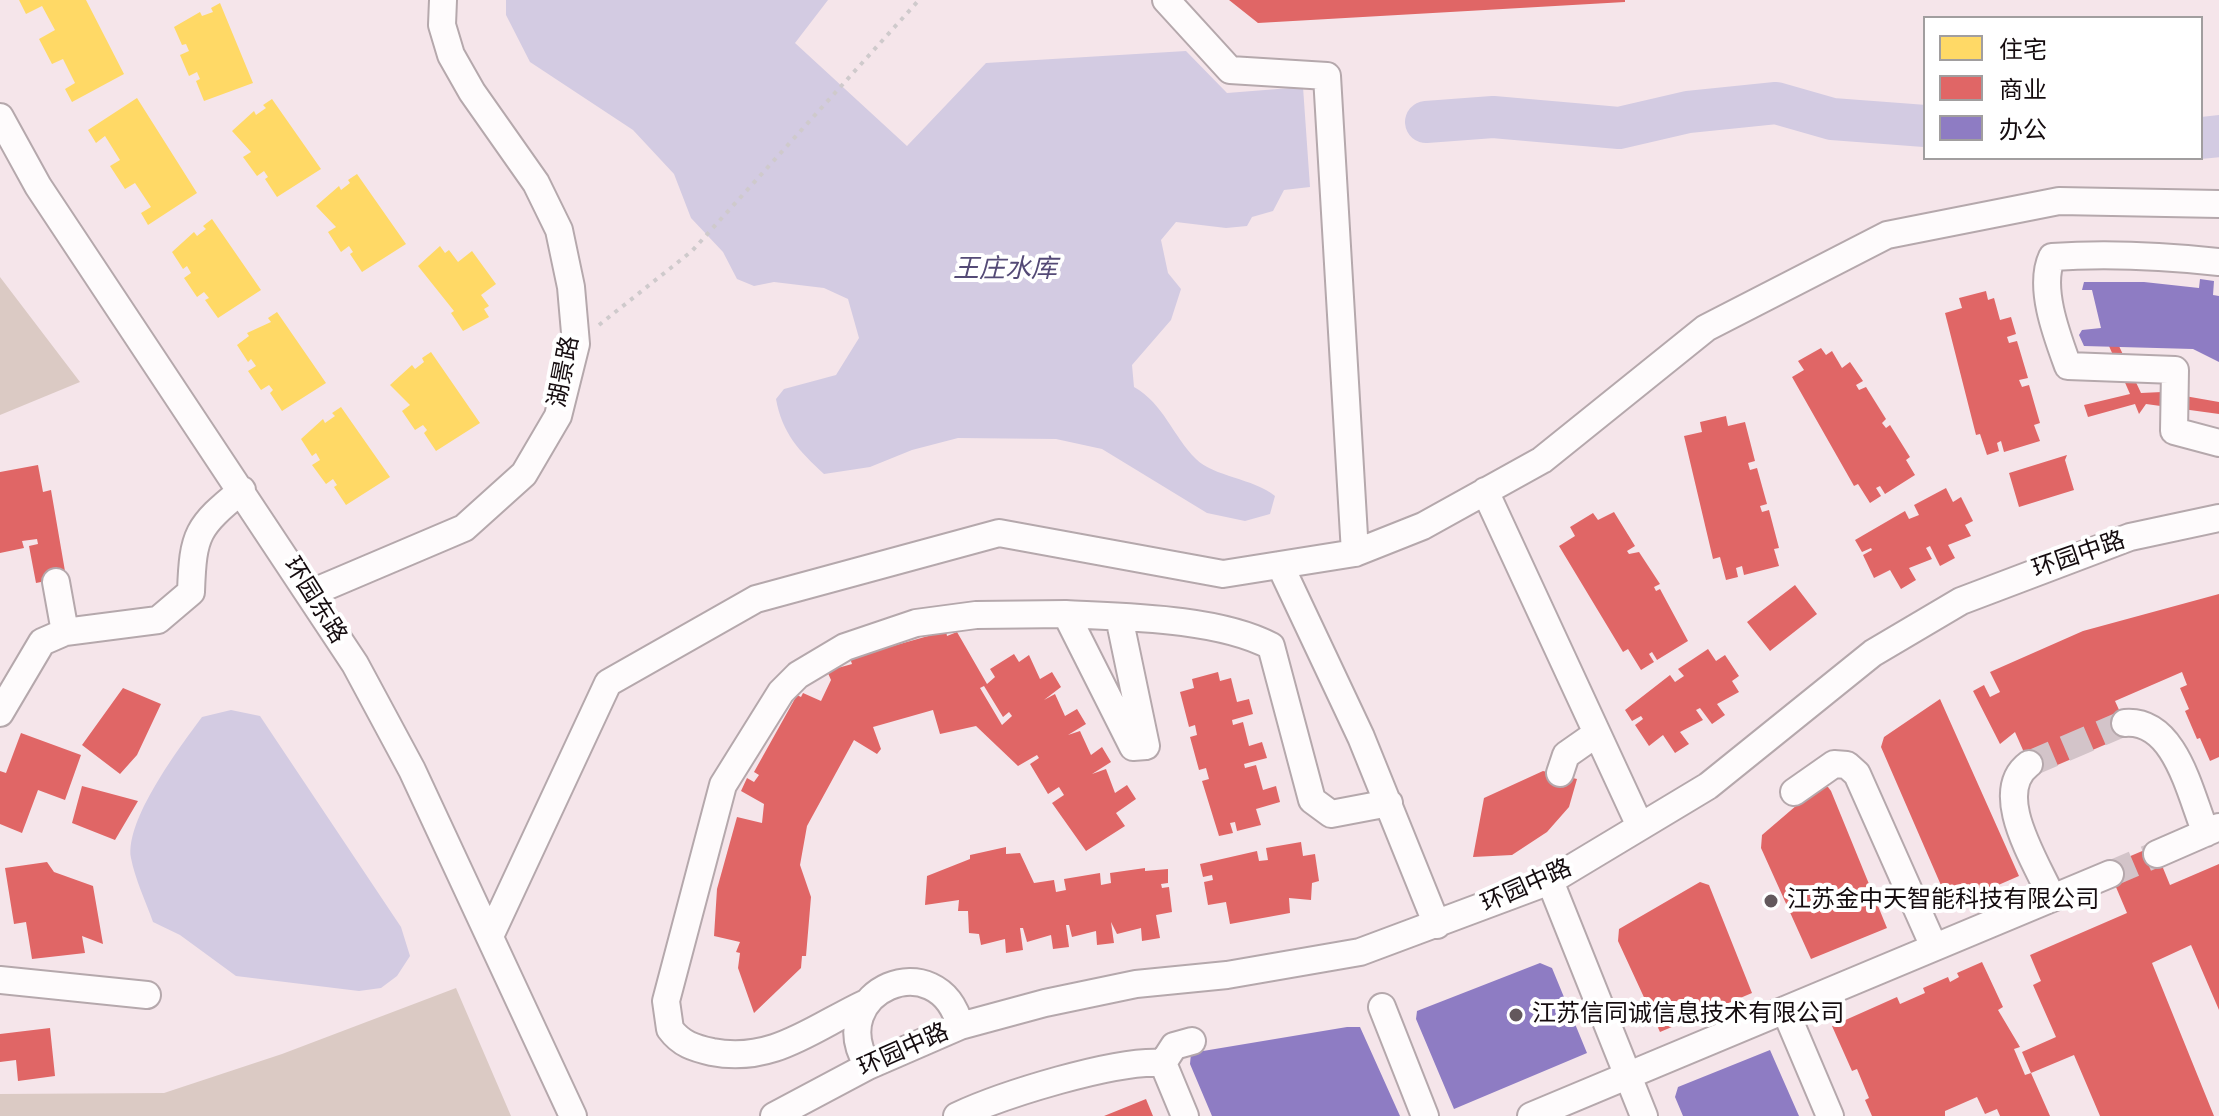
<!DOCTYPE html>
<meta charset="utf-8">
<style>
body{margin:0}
#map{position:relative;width:2219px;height:1116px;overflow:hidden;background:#f5e5ea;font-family:Poppins,"Noto Sans SC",sans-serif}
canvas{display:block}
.legend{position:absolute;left:1923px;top:16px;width:280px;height:144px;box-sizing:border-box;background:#fff;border:2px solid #a19e9f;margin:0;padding:10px 14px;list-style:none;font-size:24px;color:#150c0f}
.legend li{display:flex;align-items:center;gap:16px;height:40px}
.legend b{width:40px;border:2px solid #a19e9f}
</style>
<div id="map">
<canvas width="2219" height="1116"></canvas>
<ul class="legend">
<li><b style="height:22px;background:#ffd966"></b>住宅</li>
<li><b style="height:22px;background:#e06666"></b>商业</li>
<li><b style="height:22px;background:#8e7cc3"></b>办公</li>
</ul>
</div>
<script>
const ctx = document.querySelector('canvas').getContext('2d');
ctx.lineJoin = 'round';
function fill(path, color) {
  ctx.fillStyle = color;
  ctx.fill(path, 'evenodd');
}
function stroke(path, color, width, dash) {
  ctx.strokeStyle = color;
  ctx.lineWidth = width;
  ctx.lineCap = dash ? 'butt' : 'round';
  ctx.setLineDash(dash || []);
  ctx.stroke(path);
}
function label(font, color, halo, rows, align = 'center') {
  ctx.font = font + ' Poppins,"Noto Sans SC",sans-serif';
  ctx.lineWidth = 8;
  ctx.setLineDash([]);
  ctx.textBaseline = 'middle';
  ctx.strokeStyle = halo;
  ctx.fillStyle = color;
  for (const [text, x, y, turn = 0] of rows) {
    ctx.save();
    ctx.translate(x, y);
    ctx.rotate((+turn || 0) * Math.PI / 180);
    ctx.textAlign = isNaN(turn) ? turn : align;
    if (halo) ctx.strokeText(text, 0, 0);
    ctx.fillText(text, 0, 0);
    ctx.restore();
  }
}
const green = new Path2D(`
 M0,277L80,382L0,415Z
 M456,988L511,1116H0V1094L164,1093L282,1054Z`);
const water = new Path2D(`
 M506,0H828L795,43L907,146L986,63L1186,51L1227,93L1303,87L1310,187L1284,190L1273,211L1252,217L1247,226L1226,228L1176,222L1161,240L1168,273L1181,289L1171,320L1132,365L1134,387C1164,404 1172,435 1196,459C1214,477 1253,478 1275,496L1270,514L1245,521L1207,513L1102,449L1056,439L958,438L912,450L870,467L824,474C799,451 782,433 776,399L784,389L836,375L859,338L848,299L824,288L774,282L754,286L737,279L723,252L691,218L674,174L633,130L530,62L506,15Z
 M231,710L260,716L401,927L410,956L397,976L381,988L359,991L236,976L180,935L153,922C146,902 135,879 131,858C125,820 179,748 202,717Z`);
const homes = new Path2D(`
 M19,0H86L124,74L72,102L65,89L75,83L63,59L52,64L39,39L55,30L42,6L26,14Z
 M220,3L253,83L204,101L196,81L200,79L197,72L189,76L180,55L189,51L186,44L182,45L174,27L200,12L202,16L213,12L211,8Z
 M137,98L197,193L148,225L141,213L151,207L135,183L125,189L110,166L120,160L105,136L96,143L88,130Z
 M272,99L321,169L277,197L265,179L268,177L264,171L257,176L243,157L251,152L232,131L254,111L256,115L266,108L263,105Z
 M357,174L406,244L362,272L350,254L353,252L349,246L341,252L328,232L336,227L316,206L339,186L341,190L350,183L348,180Z
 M212,219L261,290L218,318L205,300L209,298L204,292L197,297L184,278L191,273L187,266L183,269L172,252L194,232L197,236L206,229L203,226Z
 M440,246L445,253L449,250L458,262L472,251L496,284L481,295L489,306L484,309L489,317L463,331L451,313L454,311L418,266Z
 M277,312L326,383L282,411L270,393L273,390L269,385L261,390L248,371L256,366L251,359L248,362L237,345L249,336L247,333L271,322L268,318Z
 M431,352L480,423L436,451L424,433L427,430L423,425L415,430L402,411L410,405L390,385L412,365L415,369L424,362L422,358Z
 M341,407L390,477L346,505L334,487L337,485L333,479L326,484L312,465L320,460L316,453L312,456L301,439L323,419L325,423L335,416L332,413Z`);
const shops = new Path2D(`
 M1229,0H1625V2L1258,23Z
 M1986,291L1988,300L1994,298L2000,320L2011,317L2016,334L2007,337L2009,343L2017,341L2028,378L2019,380L2022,387L2029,385L2040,423L2034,425L2040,441L2004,452L2001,441L1997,443L1999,451L1987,455L1980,434L1976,435L1945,313L1962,308L1959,298Z
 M2109,346H2119L2141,393L2162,392L2219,402V414L2146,404L2139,414L2135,404L2088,417L2084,405L2130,394Z
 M1821,348L1826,355L1832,351L1842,368L1850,362L1863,381L1856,385L1859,390L1866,387L1886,419L1882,423L1886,428L1890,425L1910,457L1906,460L1915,475L1885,494L1880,486L1876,488L1881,496L1870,503L1858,484L1854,486L1792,377L1804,370L1798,361Z
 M1726,416L1728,426L1745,422L1755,461L1748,463L1750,470L1757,468L1767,504L1760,506L1762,512L1769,510L1779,548L1774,549L1779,566L1744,575L1742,566L1736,568L1738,577L1726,580L1720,557L1713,559L1684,436L1702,432L1700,422Z
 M2067,455L2065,460L2074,490L2019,507L2009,473Z
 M38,465L43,492L51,490L66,577L36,583L29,546L38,544L37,539L22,541L24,548L0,553V472Z
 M1946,488L1953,502L1961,497L1973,521L1965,525L1971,536L1948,545L1955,558L1940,566L1930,546L1926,548L1932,559L1909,568L1916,580L1901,589L1890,570L1874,578L1863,555L1872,550L1871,548L1862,552L1855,540L1905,511L1909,519L1919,515L1914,505Z
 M1614,512L1635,546L1627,551L1629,554L1639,552L1660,584L1654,587L1656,591L1660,589L1688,641L1657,660L1652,652L1649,654L1654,662L1641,670L1628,649L1623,652L1559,546L1575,536L1570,527L1593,513L1598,520Z
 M1795,585L1817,614L1770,651L1747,622Z
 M2219,594V757L2210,761L2200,738L2197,739L2185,711L2189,709L2180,688L2187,685L2182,672L2115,701L2130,734L2034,775L2015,732L2000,744L1973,691L1984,685L1990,697L2000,692L1990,672L2083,631Z
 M946,631L947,636L957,632L987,684L995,677L990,669L1014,654L1019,662L1029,655L1040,679L1052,672L1061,687L1044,700L1055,694L1065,716L1077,709L1086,724L1068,735L1080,731L1091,755L1102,747L1111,762L1092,774L1106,769L1115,793L1127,785L1136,799L1116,813L1125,826L1086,851L1052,803L1064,795L1059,787L1048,794L1030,764L1039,758L1037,755L1018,766L976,726L940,734L933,710L873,727L881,749L877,754L854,740L807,826L800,865L811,897L806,956H802L801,968L754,1013L738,968L740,953L736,952L740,942L714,936L717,889L737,817L762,823L764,804L741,791L747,778L754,782L759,775L754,772L797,695L801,697L803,693L821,701L831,680L827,671L852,664L850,658ZM984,686L1003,717L1009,712L1012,716L1002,725L980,688Z
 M1708,649L1716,661L1725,655L1739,676L1732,681L1739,692L1717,704L1725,715L1712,724L1700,708L1696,710L1703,720L1680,732L1689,744L1675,753L1663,735L1649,746L1635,725L1643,719L1641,716L1632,721L1625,710L1670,675L1675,682L1684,676L1678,669Z
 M1218,672L1220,681L1231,678L1237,702L1249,699L1253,714L1232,720L1233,725L1243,722L1249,746L1262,742L1267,758L1244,764L1245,768L1256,765L1263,790L1276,786L1280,802L1256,809L1261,825L1237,831L1235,822L1230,823L1233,833L1219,836L1202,781L1209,779L1206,768L1199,770L1190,737L1197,735L1195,725L1189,727L1180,692L1194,688L1192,679Z
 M123,688L161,704L137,755L120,774L82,745Z
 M1940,699L2019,876L1950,906L1881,747L1884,737Z
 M21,733L81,755L65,800L38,790L22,833L0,824V771L6,773Z
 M1543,771L1577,779L1569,807L1547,832L1512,855L1473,857L1484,798Z
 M82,786L138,801L115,840L72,823Z
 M1818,787H1828L1831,791L1887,928L1811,959L1761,848L1762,835Z
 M1301,842L1303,856L1315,854L1319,881L1312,883L1311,900L1289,898L1290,913L1230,924L1226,902L1208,905L1204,882L1213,880L1212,875L1203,877L1200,864L1257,851L1259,861L1268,860L1266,848Z
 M2154,846L2170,885L2219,864V1010L2191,945L2152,963L2214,1116H2100L2074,1055L2031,1073L2022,1052L2056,1037L2033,985L2041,981L2030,955L2127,913L2107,866Z
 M1006,847V854L1020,853L1034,883L1054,880L1056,892L1066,890L1064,879L1100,873L1101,885L1111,883L1110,873L1145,868V871L1168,869V883L1161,884L1162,888L1169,887L1172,912L1156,915L1160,938L1142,941L1141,928L1117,934L1111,922L1114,943L1097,945L1096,931L1072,937L1069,925H1066L1069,947L1053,949L1051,935L1027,942L1023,928H1020L1023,950L1006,953L1005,939L981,945L979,934L969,933L968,911H958L959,900L925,905L927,876L970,859V855Z
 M47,862L54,872L93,886L103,944L82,936L85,953L32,959L26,922L14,924L5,868Z
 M1700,882L1709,885L1752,993L1660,1032L1618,941L1619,929Z
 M1982,962L2003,1007L1998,1010L2020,1047L2014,1049L2025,1075L2031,1073L2050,1116H2000L1997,1109L1985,1114L1977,1097L1945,1111V1116H1872L1865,1100L1869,1098L1857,1069L1852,1071L1832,1026L1897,997L1900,1004L1925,993L1923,988L1948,977L1950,982L1959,977L1957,973Z
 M50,1028L55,1076L18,1081L16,1060L0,1062V1034Z
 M1146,1099L1153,1116H1104Z`);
const offices = new Path2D(`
 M2200,279L2214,281L2213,295L2219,296V362L2193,349L2084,346L2079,335L2082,330L2101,328L2092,290H2082L2084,282H2144L2199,288Z
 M1540,963L1552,968L1587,1053L1454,1109L1416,1019L1417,1011Z
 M1347,1027H1360L1400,1116H1212L1190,1064L1191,1053Z
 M1770,1050L1799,1116H1683L1675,1097L1678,1087Z`);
const river = new Path2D(`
 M1426,122L1493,117L1619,128L1688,112L1776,103L1832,119L1925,126
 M2201,138L2219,136`);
const minorTunnel = new Path2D(`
 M2029,764L2125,723
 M2110,874L2157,854`);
const path = new Path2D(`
 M599,325L692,251L919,0`);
const minor = new Path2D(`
 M1166,0L1230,70L1327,76L1355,553
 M0,117L38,186L355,664L412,770L573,1116
 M2219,262C2164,256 2107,253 2052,257C2038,287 2057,336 2068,366L2175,370L2174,431L2219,443
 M1485,491L1640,826
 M1280,565L1361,737L1437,925
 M56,582L65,632L158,620L191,592C193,533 197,527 242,490
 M311,593L464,528L524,474L558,416L576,344L571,287L559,230L536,183L472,92L451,55L442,25L443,0
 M1119,617L1146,746L1133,747L1066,614C1126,617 1218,618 1271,646L1312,800L1331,814L1389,803
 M0,713L42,642L65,632
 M2125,723C2176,719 2190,795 2206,833
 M2029,764C1990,793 2037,863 2052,898
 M1560,773L1566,755L1596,734
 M1794,792L1834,764L1847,765L1857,774L1934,947
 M2157,854L2219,827
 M1550,881L1644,1116
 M491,934L608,683L756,599L999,533L1223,574L1355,553L1423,526L1542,460L1706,328L1887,235L2059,201L2219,204
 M0,980L147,995
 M866,1003C814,1027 773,1064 712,1052C694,1048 681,1044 670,1029L666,1001L723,785L781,692L798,675L845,647L916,623L976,615L1066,614
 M1382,1007L1425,1116
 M1785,1010L1830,1116
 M1163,1063L1174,1046L1192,1041
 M868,1066C822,991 939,942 960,1026
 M774,1116L868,1066L960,1026L1045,1003L1136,984L1227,975L1360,952L1550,881L1708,786L1873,653L1961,601L2130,537L2219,518
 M957,1116C1002,1095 1116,1059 1163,1063L1185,1116
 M1531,1116L2110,874`);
const markers = [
 [1771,901,8,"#63585c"],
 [1516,1015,8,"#63585c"]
];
const streetNames = [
 ["湖景路",565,372,-79],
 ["环园中路",2079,556,-19],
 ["环园东路",314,601,58],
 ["环园中路",1527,887,-24],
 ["环园中路",904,1051,-24]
];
const poiNames = [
 ["江苏金中天智能科技有限公司",1787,901],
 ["江苏信同诚信息技术有限公司",1532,1015]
];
const waterNames = [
 ["王庄水库",1005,270]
];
fill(green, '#dbcac4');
fill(water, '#d3cbe2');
fill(homes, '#ffd966');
fill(shops, '#e06666');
fill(offices, '#8e7cc3');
stroke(river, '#d3cbe2', 42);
stroke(minorTunnel, '#d3c4c9', 26, [26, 13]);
stroke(minor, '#b5a8ac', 30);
stroke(path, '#cfcacc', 4, [4, 6]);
stroke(minor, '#fefbfc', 26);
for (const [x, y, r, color] of markers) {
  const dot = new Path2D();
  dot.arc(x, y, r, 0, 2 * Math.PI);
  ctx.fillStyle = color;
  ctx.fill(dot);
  stroke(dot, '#fff', 3);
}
label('24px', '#150c0f', '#fff', streetNames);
label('24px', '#150c0f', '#fff', poiNames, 'left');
label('italic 26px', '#544a76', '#fff', waterNames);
</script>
